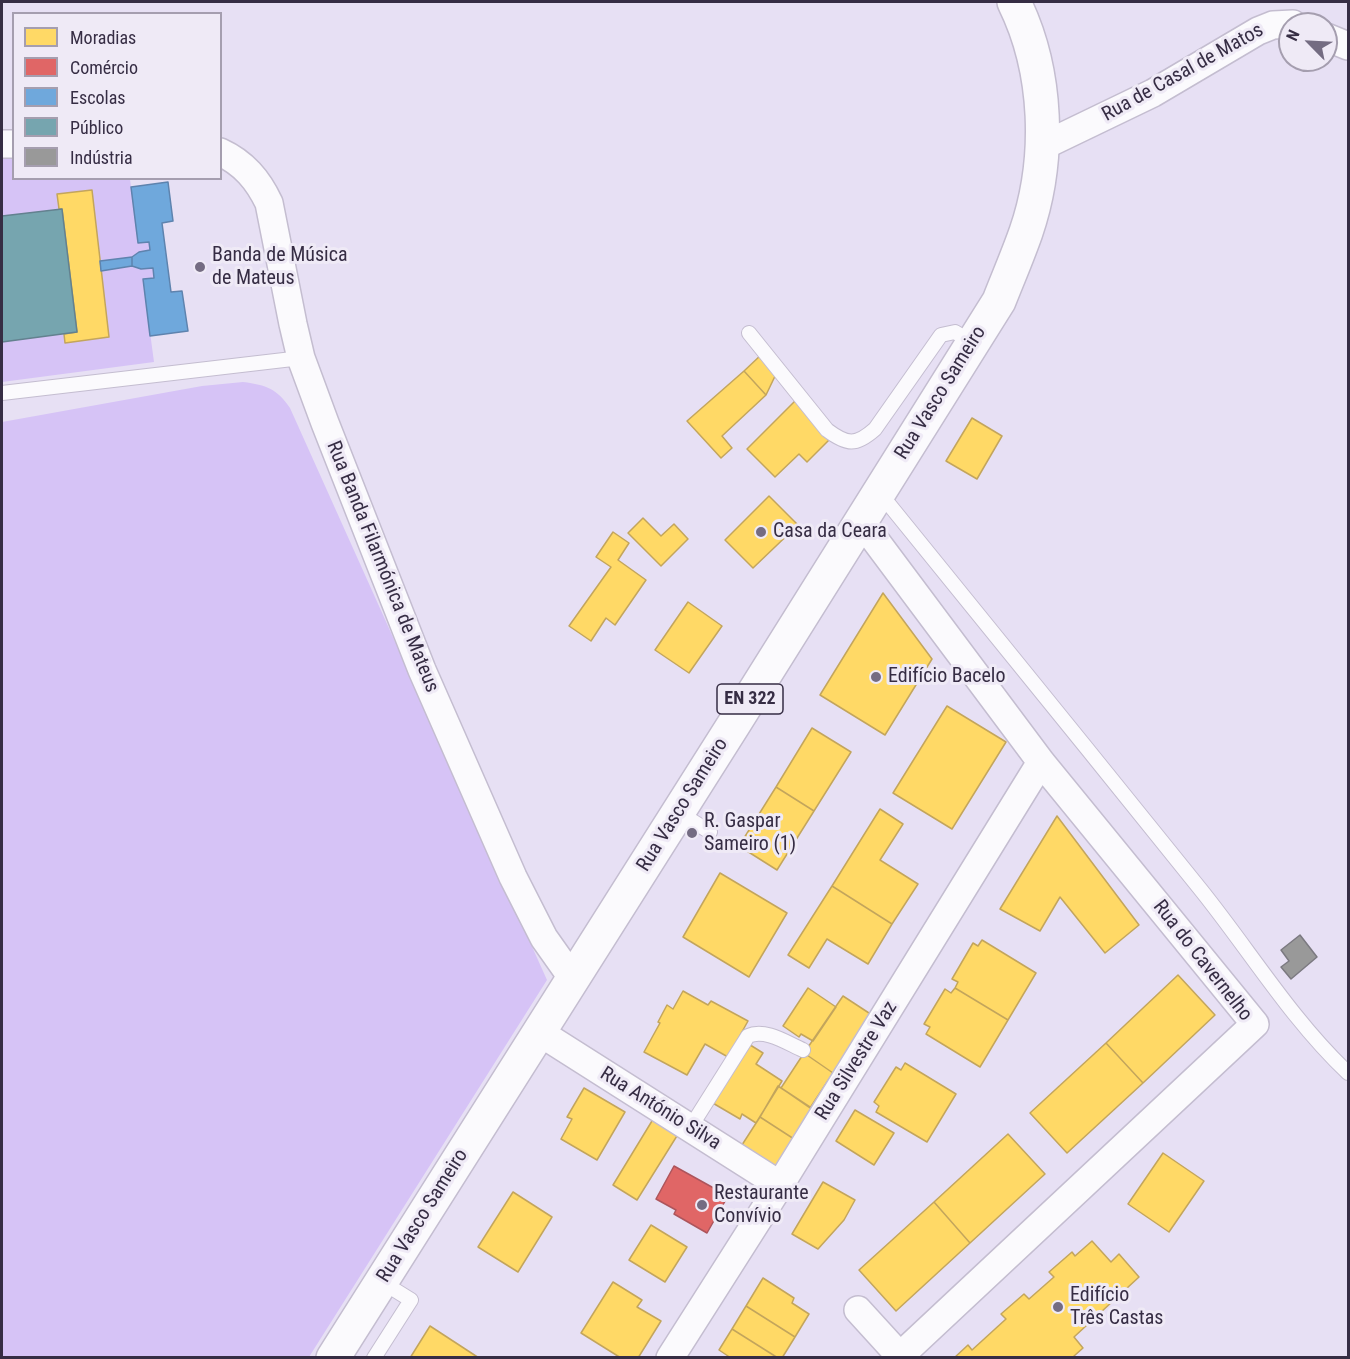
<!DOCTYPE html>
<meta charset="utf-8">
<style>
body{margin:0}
#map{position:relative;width:1350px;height:1359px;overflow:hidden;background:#e7e0f4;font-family:"Roboto Condensed",sans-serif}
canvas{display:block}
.frame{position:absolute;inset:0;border:3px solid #362d44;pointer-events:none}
.legend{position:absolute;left:12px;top:12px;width:210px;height:168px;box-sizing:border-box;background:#efeaf6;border:2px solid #a59eaf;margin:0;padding:8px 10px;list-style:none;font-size:18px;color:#362d44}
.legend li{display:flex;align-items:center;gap:12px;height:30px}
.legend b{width:30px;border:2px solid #a59eaf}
.north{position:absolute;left:1278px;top:12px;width:60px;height:60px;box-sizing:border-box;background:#efeaf6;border:2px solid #a59eaf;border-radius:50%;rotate:294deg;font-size:16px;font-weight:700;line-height:24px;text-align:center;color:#362d44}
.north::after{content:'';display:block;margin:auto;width:21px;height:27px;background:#746c82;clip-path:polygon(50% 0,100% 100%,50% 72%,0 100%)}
</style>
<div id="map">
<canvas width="1350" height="1359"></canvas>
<div class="frame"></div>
<ul class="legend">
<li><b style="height:16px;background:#ffd966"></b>Moradias</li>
<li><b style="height:16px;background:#e06666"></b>Comércio</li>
<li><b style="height:16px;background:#6fa8dc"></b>Escolas</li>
<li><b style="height:16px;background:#76a5af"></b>Público</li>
<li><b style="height:16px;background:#999"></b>Indústria</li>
</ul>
<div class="north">N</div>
</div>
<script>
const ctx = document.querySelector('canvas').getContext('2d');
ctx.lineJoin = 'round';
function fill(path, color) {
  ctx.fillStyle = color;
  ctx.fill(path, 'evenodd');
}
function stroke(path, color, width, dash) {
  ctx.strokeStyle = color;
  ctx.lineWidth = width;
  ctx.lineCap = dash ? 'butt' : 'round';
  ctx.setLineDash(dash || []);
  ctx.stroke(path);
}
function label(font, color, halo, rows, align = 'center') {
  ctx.font = font + ' "Roboto Condensed",sans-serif';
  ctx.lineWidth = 6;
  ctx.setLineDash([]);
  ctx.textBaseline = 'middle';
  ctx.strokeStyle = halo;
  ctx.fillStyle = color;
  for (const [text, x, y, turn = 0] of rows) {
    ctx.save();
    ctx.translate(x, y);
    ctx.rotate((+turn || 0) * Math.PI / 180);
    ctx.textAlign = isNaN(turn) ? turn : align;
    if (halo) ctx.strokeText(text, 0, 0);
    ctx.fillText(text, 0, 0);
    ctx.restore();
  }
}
const green = new Path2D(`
 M2,158H13L14,178L130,179L138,243L149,242L150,250L139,252L132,257V266L141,269L153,268L154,278L143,280L154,362L2,382Z
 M243,382C267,385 277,389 290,408L547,980L309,1357L2,1358V422L202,386Z`);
const homes = new Path2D(`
 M92,190L109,337L65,343L64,334L77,332L62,209H59L57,194Z
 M762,354L777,372L766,395L744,371Z
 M744,371L766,395L722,436L732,448L721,458L687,421Z
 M795,401L831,438L807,462L799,454L775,477L747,449Z
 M972,418L1002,436L977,479L946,461Z
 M769,496L798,525L753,568L725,540Z
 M643,518L661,536L674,524L688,539L661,566L628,533Z
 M613,532L629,543L618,560L646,580L615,625L606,618L591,641L569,626L611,567L596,557Z
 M883,593L932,659L885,735L820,695Z
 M688,602L722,626L689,673L655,650Z
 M947,706L1006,742L952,829L893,793Z
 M812,728L851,752L814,811L776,787Z
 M776,787L814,811L777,870L739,846Z
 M880,809L903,824L880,860L918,884L892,924L832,886Z
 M1057,816L1139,925L1105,953L1060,897L1040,931L1000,909Z
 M720,873L787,913L749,977L683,937Z
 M832,886L892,924L868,964L827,939L809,968L788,955Z
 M982,940L1036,973L1008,1020L955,988L958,982L952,979L973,943L978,946Z
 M1178,975L1215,1015L1143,1083L1106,1043Z
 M808,988L836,1007L813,1041L801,1034L799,1037L783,1026Z
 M955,988L1008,1020L980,1067L926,1034L930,1027L924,1024L945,989L951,993Z
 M683,991L708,1005L711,1001L748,1021L728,1057L705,1044L687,1075L644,1052L660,1023L658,1022L667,1005L673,1009Z
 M843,996L872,1015L833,1073L804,1053Z
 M747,1043L763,1053L756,1064L782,1081L756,1123L742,1114L740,1119L711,1102Z
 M1106,1043L1143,1083L1067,1153L1030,1113Z
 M804,1053L833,1073L810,1108L781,1088Z
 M905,1063L956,1094L927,1142L876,1112L879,1106L874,1102L896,1067L901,1070Z
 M778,1086L813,1109L794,1139L760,1117Z
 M584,1088L625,1112L597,1160L561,1139L572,1119L567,1117Z
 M855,1110L894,1133L874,1165L836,1141Z
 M655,1116L680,1131L637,1200L613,1185Z
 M760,1117L794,1139L774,1170L740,1148Z
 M1008,1134L1045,1174L970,1243L934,1202Z
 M1163,1153L1204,1181L1169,1232L1128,1204Z
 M823,1182L855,1200L844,1220L818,1249L792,1234Z
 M513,1192L552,1217L518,1272L478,1247Z
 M934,1202L970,1243L896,1311L859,1270Z
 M651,1225L687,1247L665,1282L629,1260Z
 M1092,1241L1111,1262L1119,1254L1139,1277L1074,1337L1083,1348L1074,1356L1076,1358H954L968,1345L972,1350L1006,1319L1001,1314L1024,1294L1029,1299L1054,1277L1049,1272L1072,1252L1075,1256Z
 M763,1278L794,1298L792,1303L809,1314L795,1337L746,1306Z
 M613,1282L642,1300L637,1307L661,1321L638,1358H621L581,1333Z
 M746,1306L795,1337L782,1358H778L732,1329Z
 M430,1326L479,1358H410Z
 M732,1329L778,1358H731L719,1350Z`);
const shops = new Path2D(`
 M674,1166L728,1196L707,1233L674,1214L676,1210L656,1199Z`);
const schools = new Path2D(`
 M168,182L173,221L162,223L171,292L182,291L188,331L150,336L143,279L154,278L153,268L141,269L132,266V257L139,252L150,250L149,242L138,243L131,187Z
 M132,257V266L101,271L100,261Z`);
const public = new Path2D(`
 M62,209L77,332L2,342V216Z`);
const industry = new Path2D(`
 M1300,935L1317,957L1291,979L1281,967L1289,961L1281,950Z`);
const lane = new Path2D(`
 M749,333L827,430C847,445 856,446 875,429L941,335L955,332L973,343
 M2,393L301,358
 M879,492C987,625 1094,757 1201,890C1250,951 1291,1019 1348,1073
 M678,812L710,832
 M690,1128L748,1036C765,1028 787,1043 803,1050
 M374,1358L411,1300L382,1282`);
const street = new Path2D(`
 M1326,37L1348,46
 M2,144H14
 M1043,146L1153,93L1258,31L1273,25L1293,24
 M220,152C244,163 258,180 269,203L293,324L301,358L325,423L422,670L513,877L544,938L573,979
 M539,1032L780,1185
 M858,1310L900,1356L1255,1024L1041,762L861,521
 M670,1358L780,1185L1041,762`);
const primary = new Path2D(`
 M333,1358L734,724L999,301C1008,278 1018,255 1026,232C1051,159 1048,71 1014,2`);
const markers = [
 [200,267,6,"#746c82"],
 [761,532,6,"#746c82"],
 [876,677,6,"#746c82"],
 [692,833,6,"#746c82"],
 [702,1205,6,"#746c82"],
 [1058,1307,6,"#746c82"]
];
const shields = [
 [750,699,66]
];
const shieldNames = [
 ["EN 322",750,699]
];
const streetNames = [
 ["Rua de Casal de Matos",1183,73,-29],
 ["Rua Vasco Sameiro",941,393,-58],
 ["Rua Banda Filarmónica de Mateus",382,567,68],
 ["Rua Vasco Sameiro",683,805,-58],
 ["Rua do Cavernelho",1202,961,52],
 ["Rua Silvestre Vaz",857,1061,-58],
 ["Rua António Silva",660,1109,32],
 ["Rua Vasco Sameiro",423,1216,-58]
];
const poiNames = [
 ["Banda de Música",212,256],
 ["de Mateus",212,279],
 ["Casa da Ceara",773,532],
 ["Edifício Bacelo",888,677],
 ["R. Gaspar",704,822],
 ["Sameiro (1)",704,845],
 ["Restaurante",714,1194],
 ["Convívio",714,1217],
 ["Edifício",1070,1296],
 ["Três Castas",1070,1319]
];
fill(green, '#d6c3f6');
fill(homes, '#ffd966');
stroke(homes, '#c3a55c', 1.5);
fill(shops, '#e06666');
stroke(shops, '#ad555c', 1.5);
fill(schools, '#6fa8dc');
stroke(schools, '#5e83ae', 1.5);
fill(public, '#76a5af');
stroke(public, '#63818f', 1.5);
fill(industry, '#999');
stroke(industry, '#7b7980', 1.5);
stroke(lane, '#c4bdd0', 16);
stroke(street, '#c4bdd0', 30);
stroke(primary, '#c4bdd0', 36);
stroke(lane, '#fbfafd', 14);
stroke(street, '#fbfafd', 27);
stroke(primary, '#fbfafd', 33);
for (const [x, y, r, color] of markers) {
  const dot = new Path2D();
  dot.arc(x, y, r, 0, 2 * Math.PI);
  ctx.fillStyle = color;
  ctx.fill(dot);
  stroke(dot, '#efeaf6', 2);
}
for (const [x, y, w] of shields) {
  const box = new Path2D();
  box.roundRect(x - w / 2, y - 15, w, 30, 4.5);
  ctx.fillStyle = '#efeaf6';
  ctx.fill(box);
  stroke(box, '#362d44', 1.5);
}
label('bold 18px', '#362d44', null, shieldNames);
label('20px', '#362d44', '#efeaf6', streetNames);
label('20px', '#362d44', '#efeaf6', poiNames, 'left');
</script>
